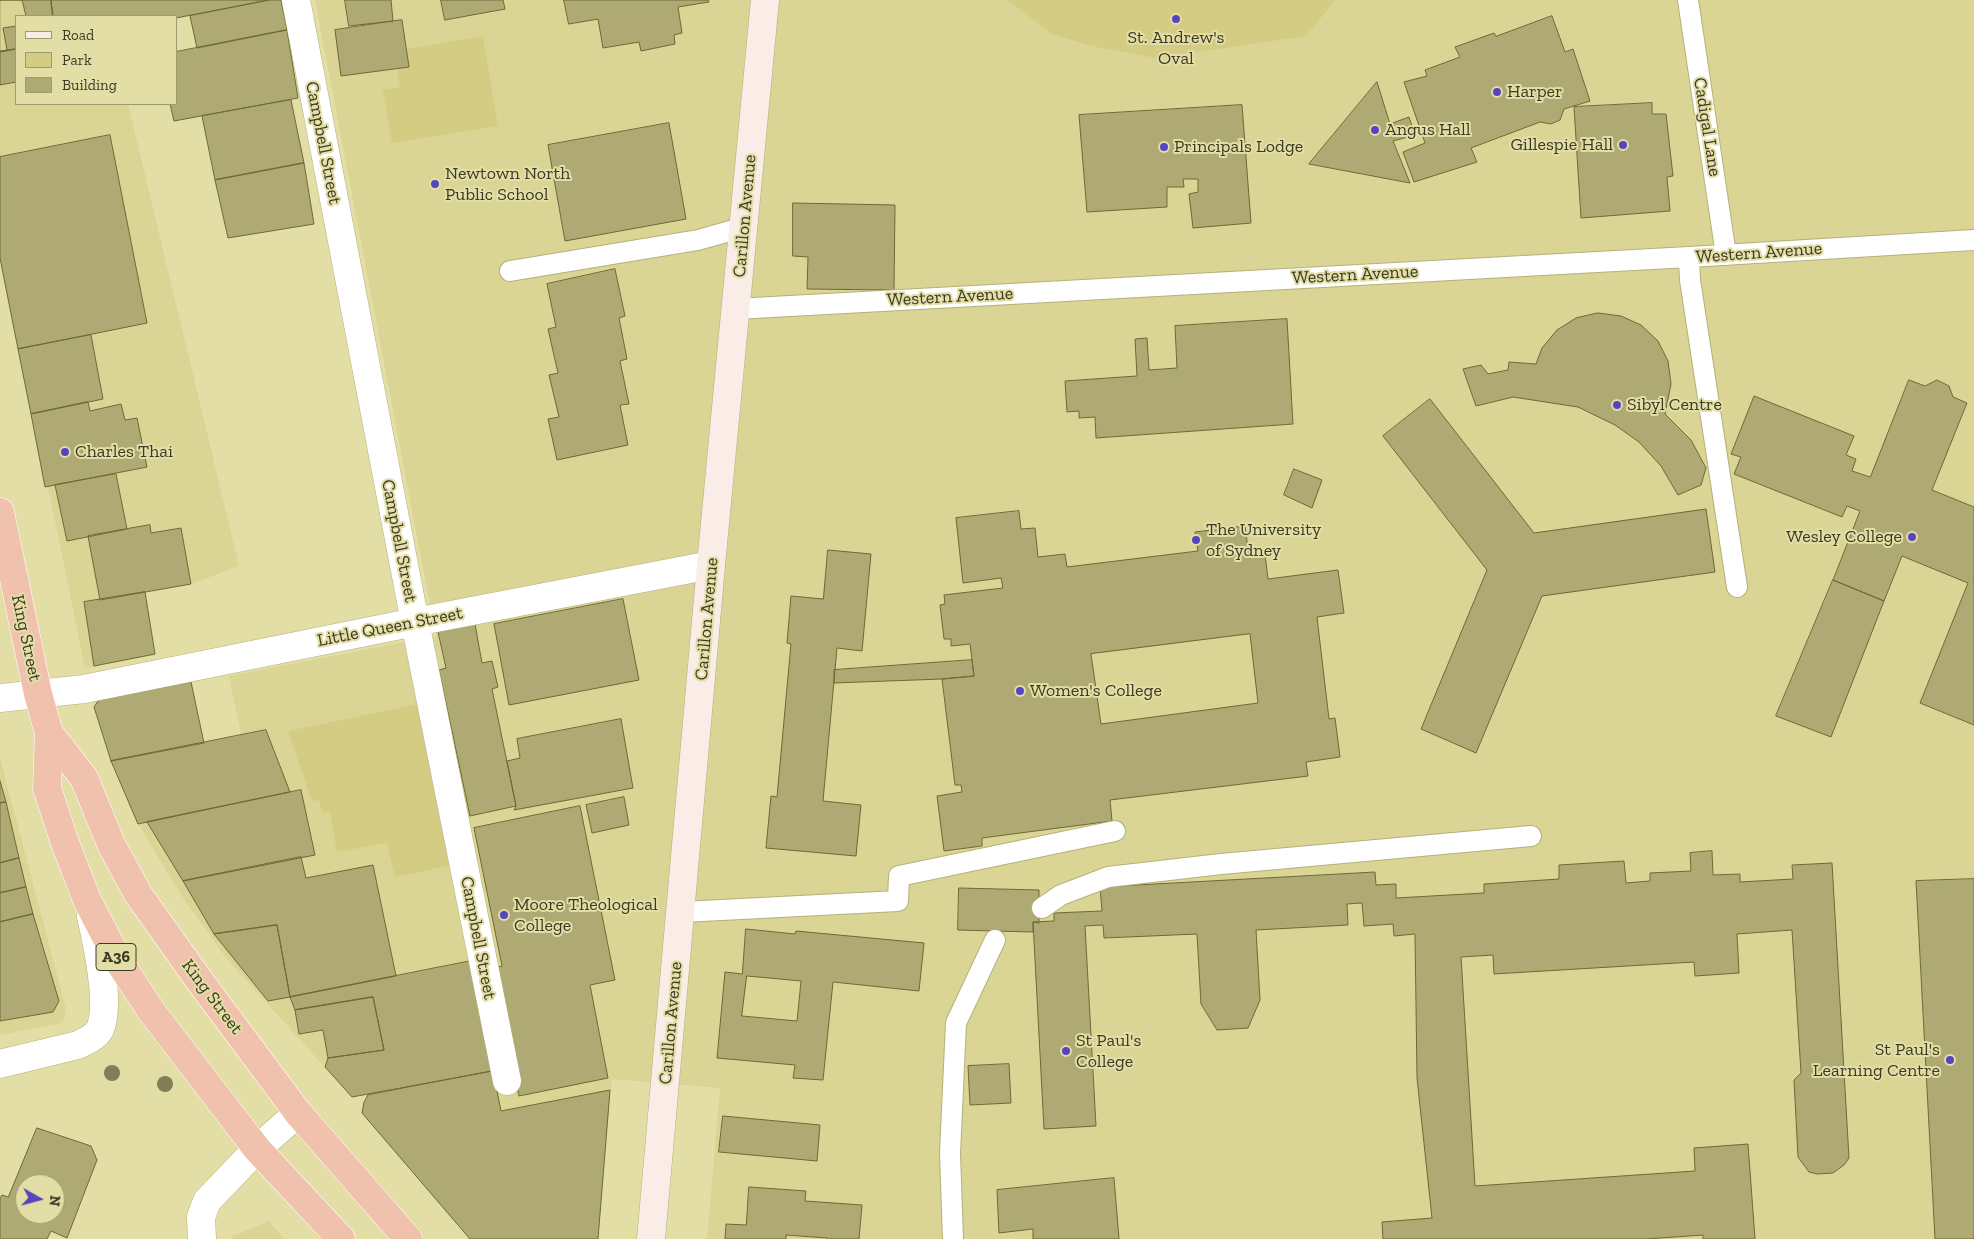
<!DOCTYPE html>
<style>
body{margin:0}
#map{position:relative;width:1974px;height:1239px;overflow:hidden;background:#e3dea6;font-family:"Zilla Slab",serif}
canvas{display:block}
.legend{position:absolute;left:15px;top:15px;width:162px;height:90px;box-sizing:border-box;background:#e3dea6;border:1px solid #a09c72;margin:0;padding:6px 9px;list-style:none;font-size:15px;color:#3c3a24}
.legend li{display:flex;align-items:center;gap:10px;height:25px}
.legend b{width:25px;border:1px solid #a09c72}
.north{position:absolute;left:15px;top:1174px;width:50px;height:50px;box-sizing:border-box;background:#e3dea6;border:1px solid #a09c72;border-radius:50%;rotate:97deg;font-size:14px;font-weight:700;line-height:20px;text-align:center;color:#3c3a24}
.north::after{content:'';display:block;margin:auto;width:18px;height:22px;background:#5645bd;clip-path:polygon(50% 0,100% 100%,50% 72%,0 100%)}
</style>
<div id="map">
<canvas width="1974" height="1239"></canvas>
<ul class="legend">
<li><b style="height:6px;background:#faece6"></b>Road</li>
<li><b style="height:14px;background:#d3cc82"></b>Park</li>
<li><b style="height:14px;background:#afaa74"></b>Building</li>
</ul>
<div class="north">N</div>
</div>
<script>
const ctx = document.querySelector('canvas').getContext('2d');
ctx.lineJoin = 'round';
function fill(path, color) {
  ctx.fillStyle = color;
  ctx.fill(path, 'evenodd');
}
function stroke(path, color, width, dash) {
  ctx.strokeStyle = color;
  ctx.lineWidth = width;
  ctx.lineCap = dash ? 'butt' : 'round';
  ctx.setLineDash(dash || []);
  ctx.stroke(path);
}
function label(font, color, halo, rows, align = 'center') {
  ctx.font = font + ' "Zilla Slab",serif';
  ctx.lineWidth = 4;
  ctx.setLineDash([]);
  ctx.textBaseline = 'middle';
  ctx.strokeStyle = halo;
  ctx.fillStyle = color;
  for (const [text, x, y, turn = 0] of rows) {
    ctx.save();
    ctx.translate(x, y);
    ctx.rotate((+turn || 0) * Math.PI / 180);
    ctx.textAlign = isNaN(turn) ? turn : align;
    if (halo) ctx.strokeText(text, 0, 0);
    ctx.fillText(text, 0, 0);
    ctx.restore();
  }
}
const built = new Path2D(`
 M0,0H51L53,16H16V104H128L239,566L191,584L145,592L154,653L156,655L85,668L0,252Z
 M315,0H1974V1239H707L720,1088L612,1079L598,1239H470L362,1113L367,1095L352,1097L227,959L185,901L138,824L111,761L93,700L191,682L204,743L253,733L241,734L229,676L436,636Z
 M0,758L66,1009L63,1023L0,1035Z
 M269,1221L284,1239H233L232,1236Z`);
const green = new Path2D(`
 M1008,0H1335L1306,36L1156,58L1092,46L1052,34Z
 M483,36L498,126L392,143L383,90L400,87L397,69L409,67L407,49Z
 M419,704L453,865L395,877L387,843L337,852L330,811L322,813L319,800L312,801L288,731Z`);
const building = new Path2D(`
 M0,0H22L26,16H16V26L3,28L7,50L0,51Z
 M0,0H51L53,16H16V49L0,52Z
 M51,0H269L176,18V16H53Z
 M269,0H281L287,30L197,48L190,16Z
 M345,0H391L393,21L349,26Z
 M441,0H503L505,9L445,20Z
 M564,0H708L709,2L678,7L682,33L674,35L675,44L641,51L639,42L603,48L598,19L569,24Z
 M1552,16L1565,52L1573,49L1590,101L1564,109L1560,120L1551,124L1540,122L1471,148L1477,162L1414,182L1403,152L1425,143L1404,82L1427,76L1425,70L1460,57L1455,47L1494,33L1496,36Z
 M402,20L409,67L341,76L335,30Z
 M287,30L298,98L174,121L170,104H176V52Z
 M16,49V82L0,85V52Z
 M1377,82L1390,124L1409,117L1415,135L1393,141L1410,183L1309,164Z
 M291,100L304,163L215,180L202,116Z
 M1652,103V114H1666L1673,176L1667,177L1670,211L1581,218L1574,107Z
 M1242,105L1251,223L1193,228L1189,194L1198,192V179H1183L1184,187H1167V207L1087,212L1079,115Z
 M669,123L686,219L565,241L548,145Z
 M110,135L147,323L18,349L0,258V157Z
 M304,163L314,224L228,238L215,180Z
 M793,203L895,205L894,290L807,289L808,257L793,256Z
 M615,269L625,316L619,318L627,359L620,361L629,404L620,405L628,445L557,460L548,419L559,417L549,375L558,373L548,329L556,327L547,284Z
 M1598,313L1621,316L1641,325L1658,341L1668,361L1671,384L1665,414L1691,440L1706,468L1701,485L1678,495L1661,466L1639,442L1615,425L1578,407L1513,397L1476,406L1463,369L1481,365L1488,374L1508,370L1509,362L1536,364L1542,348L1557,330L1576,318Z
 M1287,319L1293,424L1096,438L1095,417L1079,418V411L1067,412L1065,381L1137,376L1135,339L1147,338L1149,370L1177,368L1175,326Z
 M91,335L103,399L31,414L18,349Z
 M1909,380L1925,386L1937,380L1949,386L1953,397L1967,403L1932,490L1974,507V725L1920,703L1968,583L1902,556L1884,601L1833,580L1860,511L1847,506L1842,517L1734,474L1741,457L1731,454L1754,396L1854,436L1846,455L1856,459L1852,471L1870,477Z
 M1430,399L1534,533L1706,509L1715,572L1542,596L1476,753L1421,729L1487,570L1383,436Z
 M88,402L90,411L121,404L125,420L137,418L147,467L45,487L31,414Z
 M1294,469L1322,480L1312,508L1284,495Z
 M116,474L127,529L67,541L55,485Z
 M1019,511L1021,529L1035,528L1038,557L1065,554L1067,567L1198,551L1195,532L1245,526L1249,556L1265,554L1268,579L1338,570L1344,613L1317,617L1329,719L1335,718L1340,757L1306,762L1308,776L1110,800L1112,821L982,838V846L944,851L937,796L962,792L961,785H955L942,679L974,676L970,644L951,646V639H944L940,605L945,604L944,595L1003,588L1001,578L963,583L956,518ZM1250,634L1258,703L1101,724L1091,654Z
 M150,525L151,533L181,528L191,584L100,600L88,536Z
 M828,550L871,554L862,651L837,648L823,801L861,805L856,856L766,848L771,796L777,797L791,644L787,643L791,596L823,599Z
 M1833,580L1884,601L1831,737L1776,716Z
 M145,592L155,654L94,666L84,602Z
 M623,599L639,680L509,705L494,624Z
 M475,624L482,663L492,661L498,687L492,689L516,806L470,816L439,670L446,668L438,632Z
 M972,660L974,676L942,679L834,683V670Z
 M191,682L204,743L111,761L94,707L99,700Z
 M621,719L633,788L514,810L516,806L507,761L520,758L517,739Z
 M266,730L290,792L138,824L111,761Z
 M0,781L6,802L0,803Z
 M301,790L315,855L183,881L147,822Z
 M624,797L629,825L592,833L586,805Z
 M6,802L19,858L0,863V803Z
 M580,806L615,980L590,985L608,1078L519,1096L493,968L502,966L474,828Z
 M1712,851L1713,875L1740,874V882L1793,879L1792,865L1832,863L1849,1158L1844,1165L1833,1173L1817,1174L1809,1172L1798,1157L1794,1080L1801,1073L1792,930L1737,934L1739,973L1695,976L1694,962L1494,974L1493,955L1461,957L1475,1186L1695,1171L1694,1148L1748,1144L1755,1239H1703V1235L1646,1239H1383L1382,1222L1432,1218L1417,1078L1415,934L1394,936L1393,924L1364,926L1362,903L1347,904L1348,925L1256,930L1260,1000L1248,1028L1217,1030L1201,1004L1197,934L1104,938L1103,925L1085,926L1096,1126L1044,1129L1033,922L1054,921V913L1102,911L1100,887L1375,872L1376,885L1396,884V898L1484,893V884L1559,879V865L1624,861L1626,883L1650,881V873L1691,871L1690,853Z
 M301,857L306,878L373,865L396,976L290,997L277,925L214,934L183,881Z
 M19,858L26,887L0,893V863Z
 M1974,879V1239H1935L1916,881Z
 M26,887L33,914L0,922V893Z
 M959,888L1039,890V923L1033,922V932L958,930Z
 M33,914L59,1001L53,1012L0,1021V922Z
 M277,925L290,997L268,1001L214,934Z
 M746,929L795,934L796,931L924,943L919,991L833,982L823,1080L793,1078L795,1065L717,1058L725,972L742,974ZM747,976L801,981L797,1021L742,1016Z
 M471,961L493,1071L352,1097L325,1067L328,1058L384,1050L373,997L295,1010L290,997Z
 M373,997L384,1050L328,1058L323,1030L299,1034L295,1010Z
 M1009,1064L1011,1103L970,1105L968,1066Z
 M493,1071L501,1111L610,1090L598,1239H470L362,1113L364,1102L368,1095Z
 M723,1116L820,1125L817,1161L719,1152Z
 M37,1128L91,1146L97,1160L67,1238L51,1231L47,1239H0V1198L2,1195L8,1197ZM25,1184H55V1214H25Z
 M1114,1178L1119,1239H1033V1229L999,1233L997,1190Z
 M749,1187L806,1191L805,1201L862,1205L859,1239H827V1238L786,1235V1239H725L726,1224L746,1225Z`);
const lane = new Path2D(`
 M1688,0L1726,255
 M1689,257L1690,280L1737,587
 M510,271L698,240L744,227
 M735,309L1689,257L1974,240
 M1042,908L1061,895L1108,877L1221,864L1531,836
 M682,912L898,901L899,876L1115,831
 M953,1239L950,1153L956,1023L995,940`);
const street = new Path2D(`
 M296,0L412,607L507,1081
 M0,698L84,689L415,622L711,565
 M0,1064L78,1045C86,1041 96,1037 100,1029C111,1003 97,943 91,916
 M202,1239L201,1217L207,1201L257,1149L298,1113`);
const secondary = new Path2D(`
 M651,1239L711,565L765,0`);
const highway = new Path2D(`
 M0,512L38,694L49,733L84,778L111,844L138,894L199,980L298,1113L408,1239
 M49,733L47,788L64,840L87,900L119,962L152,1012L257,1149L341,1239`);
const trees = [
 [112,1073],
 [165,1084]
];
const markers = [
 [1176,19,5,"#5645bd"],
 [1497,92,5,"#5645bd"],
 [1375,130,5,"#5645bd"],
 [1623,145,5,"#5645bd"],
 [1164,147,5,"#5645bd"],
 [435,184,5,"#5645bd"],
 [1617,405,5,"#5645bd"],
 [65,452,5,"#5645bd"],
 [1912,537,5,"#5645bd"],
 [1196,540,5,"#5645bd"],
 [1020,691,5,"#5645bd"],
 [504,915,5,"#5645bd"],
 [1066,1051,5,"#5645bd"],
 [1950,1060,5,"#5645bd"]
];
const shields = [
 [116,957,40]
];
const shieldNames = [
 ["A36",116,957]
];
const poiNames = [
 ["St. Andrew's",1176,38,"center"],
 ["Oval",1176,59,"center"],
 ["Harper",1507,92],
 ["Angus Hall",1385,130],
 ["Gillespie Hall",1613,145,"right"],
 ["Principals Lodge",1174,147],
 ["Newtown North",445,174],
 ["Public School",445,195],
 ["Sibyl Centre",1627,405],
 ["Charles Thai",75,452],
 ["The University",1206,530],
 ["of Sydney",1206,551],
 ["Wesley College",1902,537,"right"],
 ["Women's College",1030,691],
 ["Moore Theological",514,905],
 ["College",514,926],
 ["St Paul's",1076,1041],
 ["College",1076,1062],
 ["St Paul's",1940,1050,"right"],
 ["Learning Centre",1940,1071,"right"]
];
const streetNames = [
 ["Cadigal Lane",1707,127,81],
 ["Campbell Street",323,143,79],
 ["Carillon Avenue",745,216,-85],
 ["Western Avenue",1759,253,-4],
 ["Western Avenue",1355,275,-3],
 ["Western Avenue",950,297,-3],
 ["Campbell Street",399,541,79],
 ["Carillon Avenue",707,619,-85],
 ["Little Queen Street",390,627,-11],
 ["King Street",26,638,78],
 ["Campbell Street",478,938,79],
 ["King Street",212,997,53],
 ["Carillon Avenue",671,1023,-85]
];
fill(built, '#dad495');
fill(green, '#d3cc82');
fill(building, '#afaa74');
stroke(building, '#6f6a35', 1);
stroke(lane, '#b5b17a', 22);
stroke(street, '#b5b17a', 29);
stroke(secondary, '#b5b17a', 29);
stroke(highway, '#fff', 29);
stroke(lane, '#fff', 20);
stroke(street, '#fff', 28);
stroke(secondary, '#faece6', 28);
stroke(highway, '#f0c1ad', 28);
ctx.fillStyle = '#817e58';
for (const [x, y] of trees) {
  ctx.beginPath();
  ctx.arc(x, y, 8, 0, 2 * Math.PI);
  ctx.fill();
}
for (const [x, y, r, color] of markers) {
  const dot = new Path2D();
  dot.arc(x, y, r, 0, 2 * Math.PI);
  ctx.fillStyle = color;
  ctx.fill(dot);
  stroke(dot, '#e3dea6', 2);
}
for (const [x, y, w] of shields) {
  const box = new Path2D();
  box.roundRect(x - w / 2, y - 13.5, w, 27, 4);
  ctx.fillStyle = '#e3dea6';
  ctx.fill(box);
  stroke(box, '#3c3a24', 1);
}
label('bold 16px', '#3c3a24', null, shieldNames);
label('18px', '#3c3a24', '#e3dea6', poiNames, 'left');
label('18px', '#3c3a24', '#e3dea6', streetNames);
</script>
